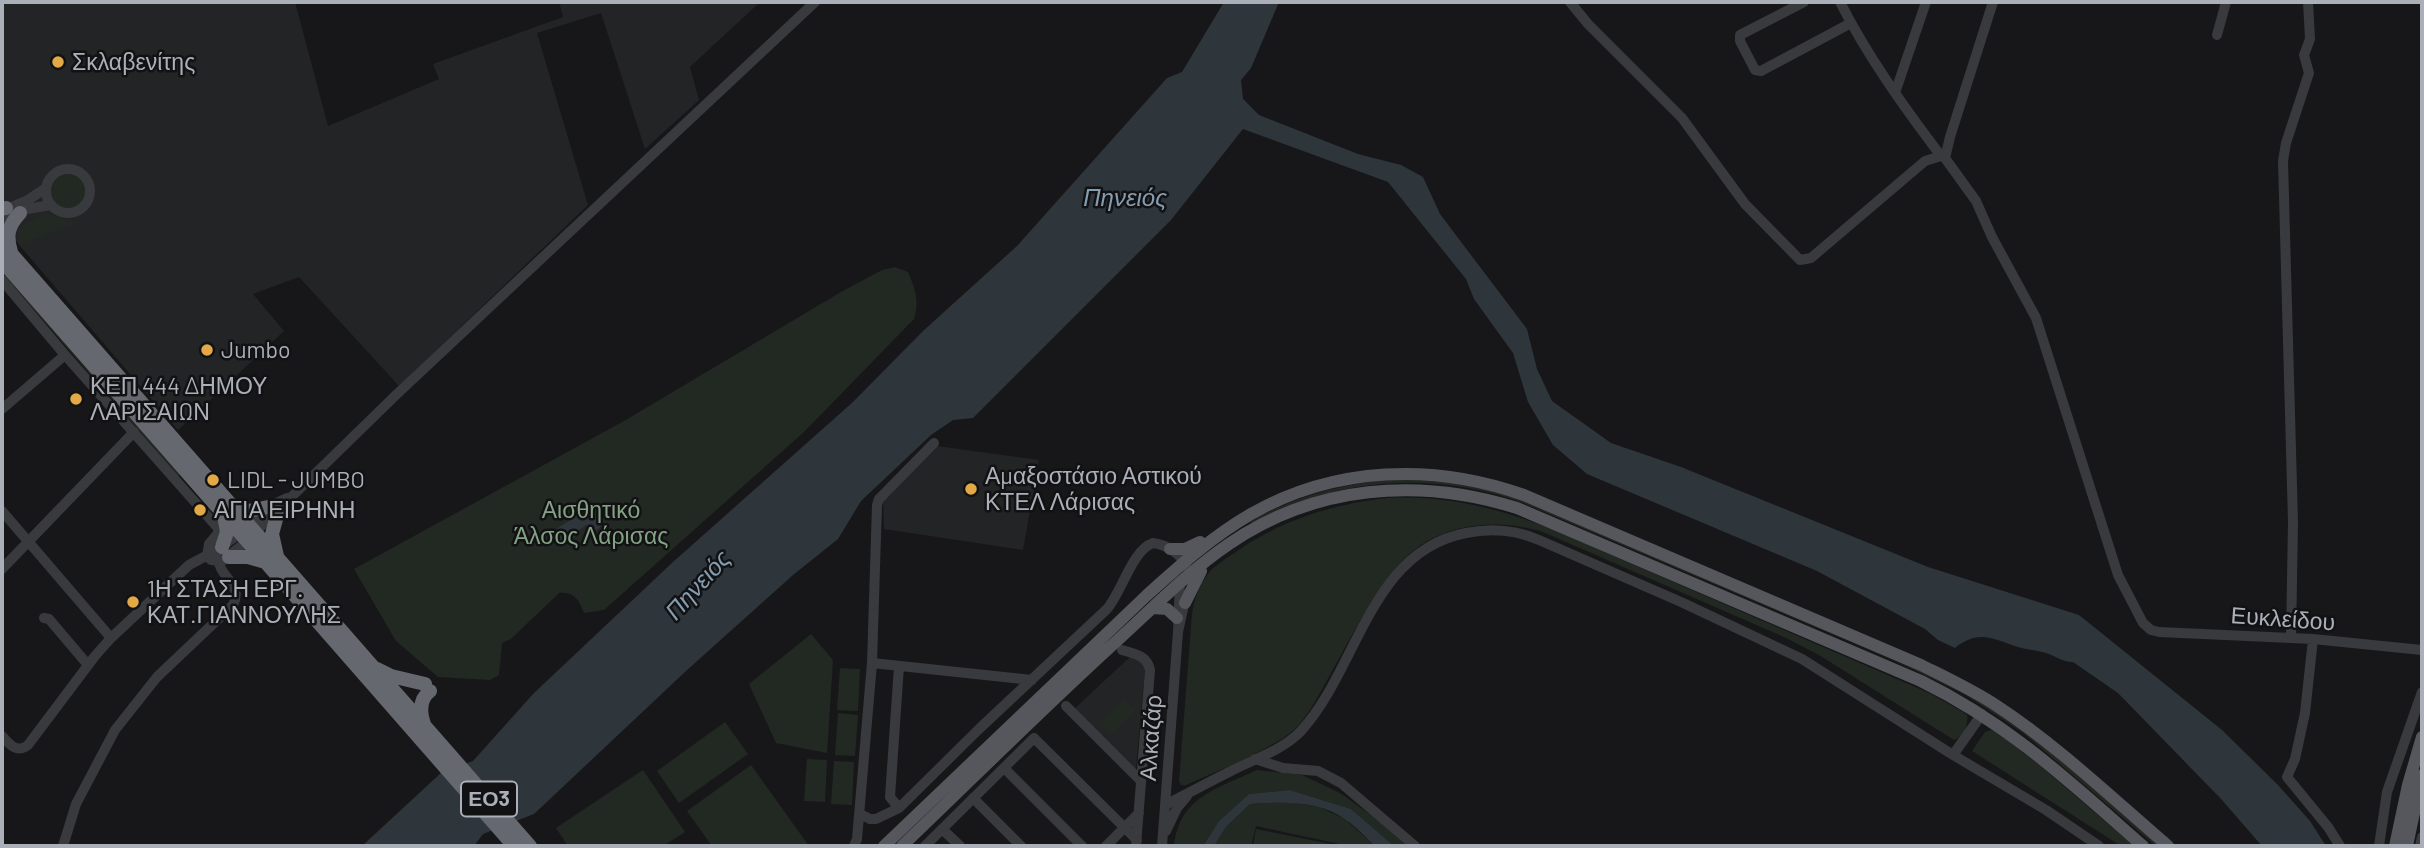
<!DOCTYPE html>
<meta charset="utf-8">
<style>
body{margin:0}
#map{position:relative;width:2424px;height:848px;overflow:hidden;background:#171719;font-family:Barlow,sans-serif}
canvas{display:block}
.frame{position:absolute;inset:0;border:4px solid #abafb8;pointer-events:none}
</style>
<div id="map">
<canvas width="2424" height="848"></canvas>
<div class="frame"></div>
</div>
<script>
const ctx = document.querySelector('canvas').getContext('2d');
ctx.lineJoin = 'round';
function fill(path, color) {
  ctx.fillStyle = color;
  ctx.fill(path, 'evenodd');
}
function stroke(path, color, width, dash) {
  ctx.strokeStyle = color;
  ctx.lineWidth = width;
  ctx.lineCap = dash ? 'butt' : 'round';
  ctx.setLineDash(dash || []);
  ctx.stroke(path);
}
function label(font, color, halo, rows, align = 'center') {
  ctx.font = font + ' Barlow,sans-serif';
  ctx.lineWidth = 5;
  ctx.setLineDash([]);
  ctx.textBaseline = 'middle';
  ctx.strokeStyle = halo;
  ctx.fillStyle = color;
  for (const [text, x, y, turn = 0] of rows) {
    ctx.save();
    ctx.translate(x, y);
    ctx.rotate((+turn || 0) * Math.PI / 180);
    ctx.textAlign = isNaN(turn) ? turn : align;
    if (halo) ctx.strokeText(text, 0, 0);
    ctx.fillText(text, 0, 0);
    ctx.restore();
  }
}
const built = new Path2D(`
 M2,2H295L328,126L439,79L433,64L563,17L559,2H760L690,67L699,100L645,149L601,13L537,33L588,205L399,386L299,277L253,294L284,331L178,430L2,225Z
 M937,446L1039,460L1023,550L884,529L883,500Z
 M1131,656L1142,663L1145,669L1136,769L1074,709Z`);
const green = new Path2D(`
 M49 191a19 19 0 1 1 38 0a19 19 0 1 1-38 0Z
 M42,215H53L75,223L19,245V233L17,231L23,225Z
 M895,267L908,272C915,289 920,301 914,319L804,432L604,610L584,613C579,600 574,591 559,593L511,639L502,643L499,675L490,680L438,677L396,641L354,569L624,421L841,292L882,270Z
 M2,268L180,474L179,477L2,273Z
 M1390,479L1432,480L1475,486L1543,506L1825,628L1967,692L2046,746L2161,846H2156L2022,732L1966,695L1898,662L1521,502C1447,476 1368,476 1295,504C1280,509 1266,518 1252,525L1250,522C1294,496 1340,485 1390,479Z
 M1388,498C1445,495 1496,508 1549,528L1929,693L1963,712L1967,715C1969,725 1963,737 1954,740L1819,655L1784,637L1543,532C1494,517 1437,523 1400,563C1372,594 1353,635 1332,671C1322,689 1312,710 1298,726C1278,747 1215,772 1186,785H1181L1179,781L1192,614C1194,600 1199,586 1208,574C1214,566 1224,560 1233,554C1279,521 1331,504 1388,498Z
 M811,634L833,660L827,753L776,743L749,684Z
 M840,668L860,669L858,711L837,710Z
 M1124,699L1135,711L1111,735L1099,723Z
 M838,713L858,715L855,756L835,755Z
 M725,722L748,754L679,803L657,771Z
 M1991,730L1995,731L2038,764L2134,846H2121L1972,751L1985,732Z
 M807,759L827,760L825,802L804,801Z
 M834,761L854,762L852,805L831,804Z
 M751,765L809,846H712L687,811Z
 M643,770L685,832L663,846H568L556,828Z
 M1257,770L1302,775L1340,793L1375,818L1407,846H1394L1351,809L1290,790L1249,794L1219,821L1203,846H1174C1180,796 1217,789 1257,770Z
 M1290,802L1319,807L1345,819L1375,846H1349L1256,826L1251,846H1214L1226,827L1250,804Z
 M1256,829L1341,846H1253Z`);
const water = new Path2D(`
 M1224,2H1279L1251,68L1241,80L1243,99L1259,115L1358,154L1401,165L1423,177L1440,214L1527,329L1537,369L1552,401L1611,443L1681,467L1928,567L2079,615L2222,730L2278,785L2310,821L2326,846H2262L2222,800L2118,693L2073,662C2062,662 2056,656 2046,653C2037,650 2027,650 2018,647C1993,639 1979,629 1955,648L1938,640L1925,629L1817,571L1587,474L1553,445L1528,402L1513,353L1474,299L1466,279L1388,182L1243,129L1171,220L973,418L953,420L931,435L861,501L838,539L793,575L686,671L534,814L483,834L474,846H362L442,772L473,761L534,693L673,562L853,402L923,331L1017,246L1167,78L1182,72Z
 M588,508L601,512C608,524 598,531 587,534L585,532L588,528L586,525L579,530L581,533L560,545L554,541L552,532Z
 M1290,790L1351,809L1394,846H1375C1366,838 1357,827 1346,820C1319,800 1282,802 1250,804L1226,827L1214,846H1203L1219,821L1249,794Z`);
const minor = new Path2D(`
 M1570,2L1588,24L1682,118L1745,204L1800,260L1811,258L1925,161L1941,156
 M1804,2L1740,35V41L1755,70L1761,71L1851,23
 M1840,2C1868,57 1904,107 1941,156L1945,158L1976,201L1992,237L2036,318L2118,575L2143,623L2151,630L2159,632L2313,639L2422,650
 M2217,35L2226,2
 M1895,93L1926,2
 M1945,158L1950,137L1993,2
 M46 191a22 22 0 1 1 44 0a22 22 0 1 1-44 0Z
 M2,211L28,200L46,188
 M2,223L27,209L51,205
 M2,280L65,355L217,527L219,532L209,544L207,556
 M2,409L65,355
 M2,511L111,638
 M207,556L211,560L222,561L241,546L397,394L815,2
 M2,569L134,432
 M44,618L49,619L88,665
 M1178,632L1186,596
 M2291,638L2293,522L2283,161L2286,143L2309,73L2304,55L2310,39L2308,2
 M2313,639L2305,713L2295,759L2287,777L2328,827L2340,846
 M1122,650C1134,654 1147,655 1150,670L1136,845
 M872,663L1032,680
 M1066,706L1141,781
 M2,736C9,744 17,754 28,745L95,656L111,638L189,565L217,550L243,531L268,507L287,498
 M1953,755L1982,714
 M1255,759L1283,768L1318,771L1341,783L1415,846
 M1004,768L1082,846
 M973,798L1021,846
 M1165,805C1187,794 1209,782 1231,771C1254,759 1283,750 1301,731C1358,669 1370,551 1466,533C1491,528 1516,530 1539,540L1681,602L1802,659L1953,755L2046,810L2099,846
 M899,808L890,797L899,666
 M860,814L870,819H876L899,808L979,729L1107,609C1122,592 1132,550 1153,543C1168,545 1181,554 1187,568
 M942,829L960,846
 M1166,831L1177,808L1187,796
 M63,846L76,804L115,730L157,677L233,605C244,584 218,577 218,557
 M854,846L857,839L872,663L877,505L879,499L934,443
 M925,846L1034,738L1137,840
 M1106,846L1139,813
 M1162,846L1178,632L1180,581
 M2379,846L2387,792L2422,692
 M2420,846L2422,837`);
const major = new Path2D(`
 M1170,549H1185L1200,542
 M1185,603L1201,571
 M1153,608L1167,609L1177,618
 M884,846L1146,596C1179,566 1213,536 1251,514C1335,466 1434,463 1524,495L1921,665C1947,678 1973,690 1997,706C2058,746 2112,798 2168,846
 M902,846C971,780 1038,713 1109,648C1148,613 1185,574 1229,544C1315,485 1419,477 1517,508L1921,681C2009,724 2070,782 2143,846
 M2395,846L2408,785L2422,737
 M2407,846L2422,775`);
const highway = new Path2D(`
 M2,209L6,208
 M2,243L530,846
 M11,252C6,235 8,226 20,213
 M2,261L514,846
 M230,504L249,511L268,507
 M222,547L227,532L224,515
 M277,556L272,534L278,512
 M229,557H248L262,561
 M377,669L391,676L425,684
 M425,727C420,714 418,700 430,691`);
const markers = [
 [58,62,7,"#e2a946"],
 [207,350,7,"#e2a946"],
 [76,399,7,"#e2a946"],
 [213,480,7,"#e2a946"],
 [971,489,7,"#e2a946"],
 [200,510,7,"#e2a946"],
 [133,602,7,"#e2a946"]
];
const shields = [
 [489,799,56]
];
const shieldNames = [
 ["ΕΟ3",489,799]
];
const poiNames = [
 ["Σκλαβενίτης",72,62],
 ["Jumbo",221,350],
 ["ΚΕΠ 444 ΔΗΜΟΥ",90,386],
 ["ΛΑΡΙΣΑΙΩΝ",90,412],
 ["Αμαξοστάσιο Αστικού",985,476],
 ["ΚΤΕΛ Λάρισας",985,502],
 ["LIDL - JUMBO",227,480],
 ["ΑΓΙΑ ΕΙΡΗΝΗ",214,510],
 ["1Η ΣΤΑΣΗ ΕΡΓ.",147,589],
 ["ΚΑΤ.ΓΙΑΝΝΟΥΛΗΣ",147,615]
];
const parkNames = [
 ["Αισθητικό",591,510],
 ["Άλσος Λάρισας",591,536]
];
const streetNames = [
 ["Ευκλείδου",2283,619,4],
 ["Αλκαζάρ",1151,738,-86]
];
const waterNames = [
 ["Πηνειός",1125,198],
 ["Πηνειός",698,585,-48]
];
fill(built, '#232426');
fill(green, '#222922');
fill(water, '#2e363c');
stroke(minor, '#393a3e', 10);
stroke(major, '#55575d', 12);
stroke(highway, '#65686e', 14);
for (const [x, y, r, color] of markers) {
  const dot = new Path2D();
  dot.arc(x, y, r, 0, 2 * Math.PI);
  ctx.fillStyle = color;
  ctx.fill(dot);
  stroke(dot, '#121214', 2.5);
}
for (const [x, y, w] of shields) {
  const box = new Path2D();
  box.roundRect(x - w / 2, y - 17.5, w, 35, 5);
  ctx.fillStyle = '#121214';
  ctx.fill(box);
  stroke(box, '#abafb8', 2);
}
label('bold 21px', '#abafb8', null, shieldNames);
label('23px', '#abafb8', '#121214', poiNames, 'left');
label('23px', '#84a184', '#121214', parkNames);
label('23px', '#abafb8', '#121214', streetNames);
label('italic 24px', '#859db0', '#121214', waterNames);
</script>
